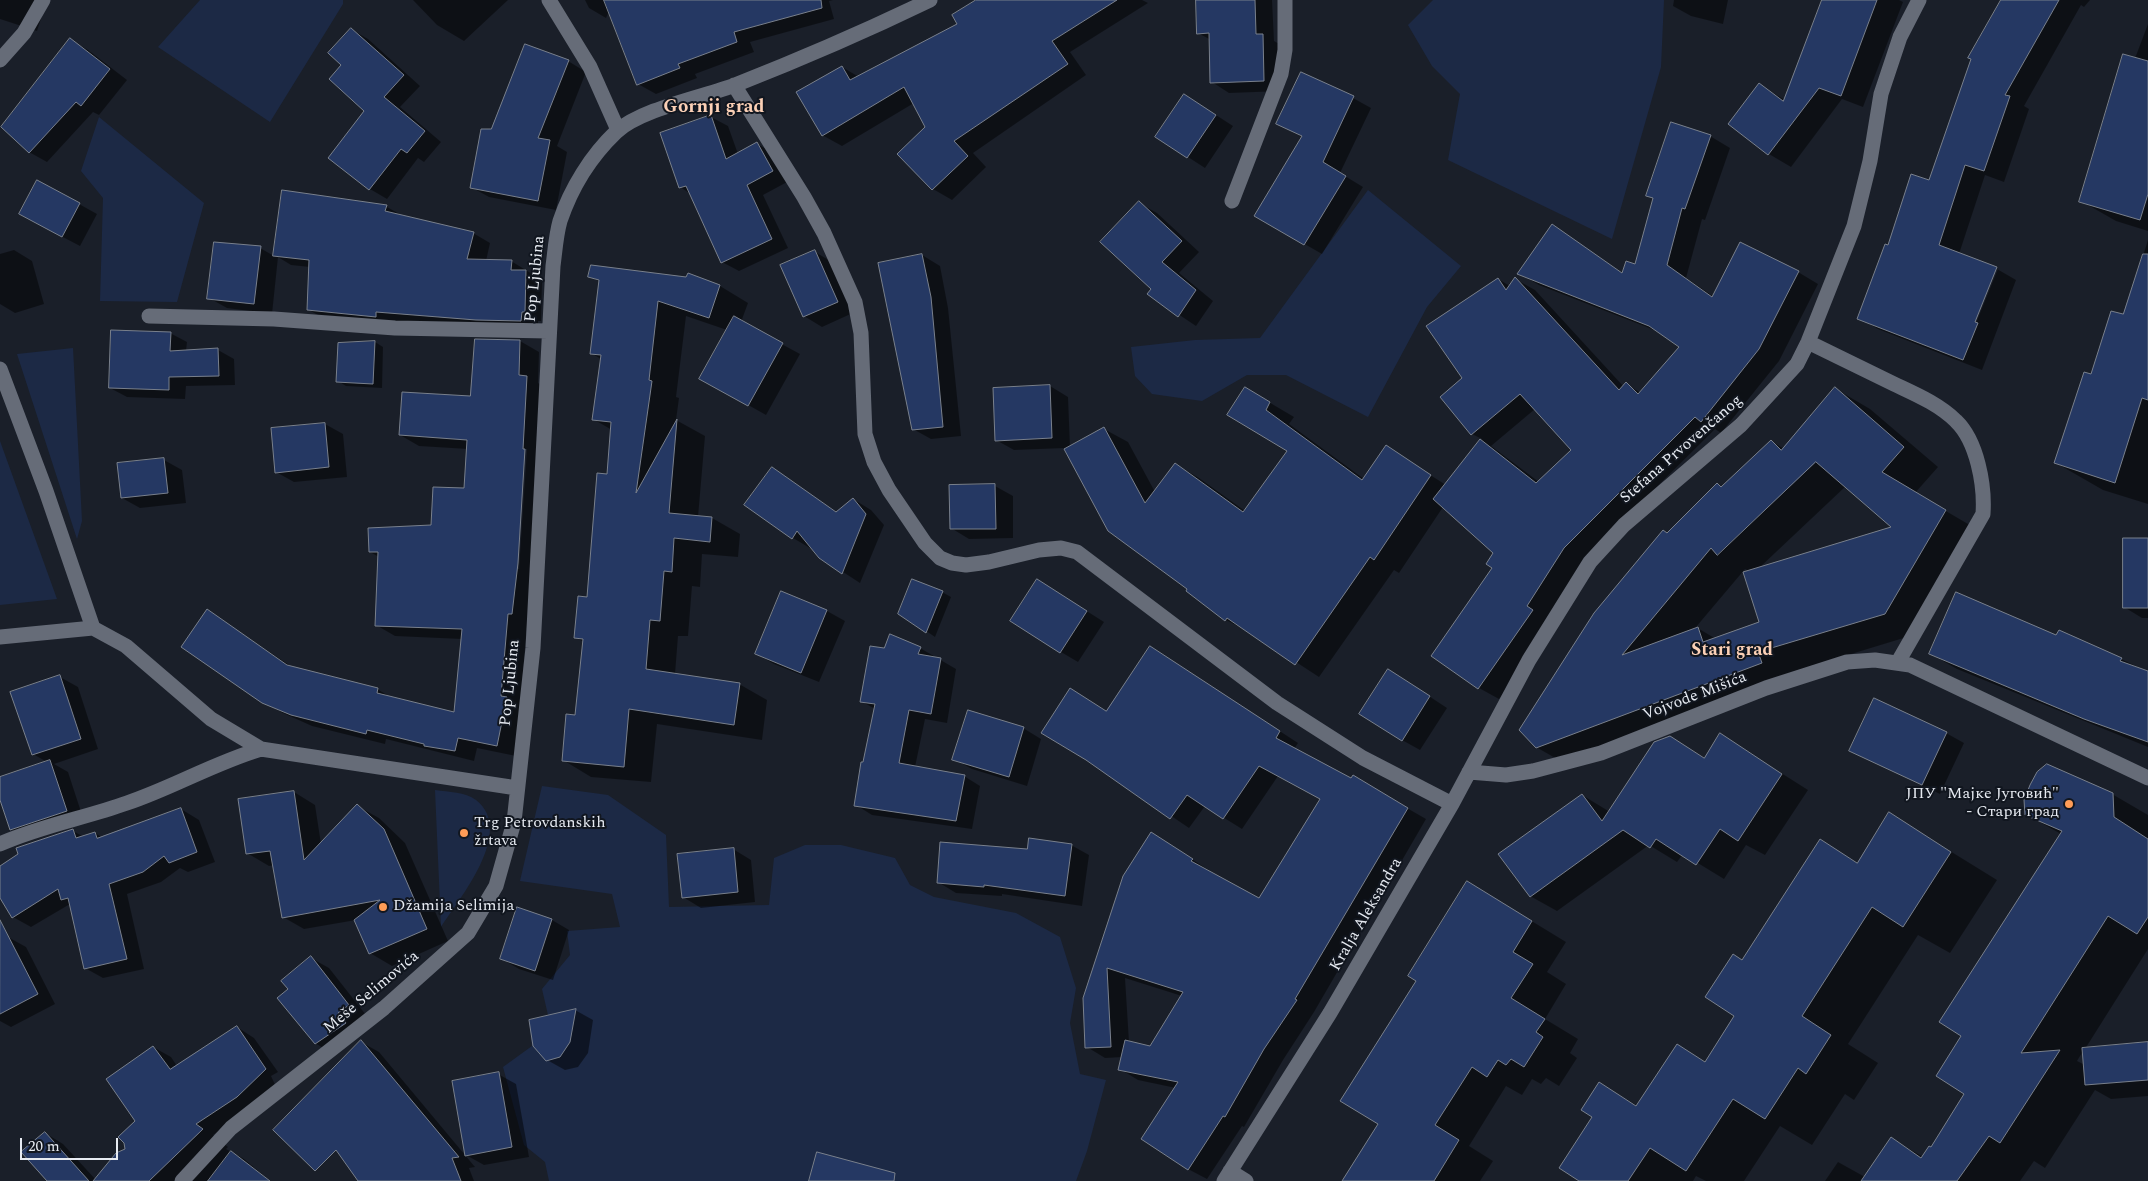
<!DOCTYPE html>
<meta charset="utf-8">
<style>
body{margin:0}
#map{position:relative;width:2148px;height:1181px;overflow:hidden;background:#1a1f29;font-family:Spectral,serif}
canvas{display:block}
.scale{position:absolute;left:20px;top:1138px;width:98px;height:22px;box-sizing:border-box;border:2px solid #e7ebf2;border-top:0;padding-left:6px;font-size:15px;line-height:18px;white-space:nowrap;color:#e7ebf2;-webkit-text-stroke:4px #11161f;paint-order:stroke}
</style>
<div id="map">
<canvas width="2148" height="1181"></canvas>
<div class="scale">20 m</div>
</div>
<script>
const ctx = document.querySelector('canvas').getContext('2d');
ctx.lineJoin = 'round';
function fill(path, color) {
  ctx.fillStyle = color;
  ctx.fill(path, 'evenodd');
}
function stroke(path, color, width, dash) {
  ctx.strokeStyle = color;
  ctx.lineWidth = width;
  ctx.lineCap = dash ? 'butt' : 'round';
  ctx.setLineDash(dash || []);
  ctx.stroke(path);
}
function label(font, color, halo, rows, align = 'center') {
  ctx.font = font + ' Spectral,serif';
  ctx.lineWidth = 4;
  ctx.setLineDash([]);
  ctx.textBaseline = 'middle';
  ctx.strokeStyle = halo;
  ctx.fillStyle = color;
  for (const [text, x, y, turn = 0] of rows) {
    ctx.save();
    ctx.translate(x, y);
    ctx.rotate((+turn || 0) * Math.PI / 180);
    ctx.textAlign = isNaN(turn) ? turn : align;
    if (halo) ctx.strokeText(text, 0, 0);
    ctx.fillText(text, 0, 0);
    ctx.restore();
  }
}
const green = new Path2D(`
 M200,0H343V4L270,122L158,47Z
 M1433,0H1664L1661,67L1612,239L1448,160L1460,94L1432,66L1408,25Z
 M99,117L204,203L177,302L100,301L103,198L81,171Z
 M1368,190L1461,266L1427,307L1368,417L1286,375H1247L1202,401L1152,394L1135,376L1131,347L1195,340L1260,338Z
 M73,348L82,521L77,539L17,354Z
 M0,441L57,599L0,605Z
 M542,786L608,795L666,835L669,907L769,905L774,858L805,845H841L895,858L910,885L934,897L1016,913L1060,937L1076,988L1070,1023L1080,1074L1106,1080L1087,1151L1076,1181H549L545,1162L524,1145L503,1067L532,1046L529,1020L548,1015L542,989L570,955L567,931L620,927L612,894L520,881Z
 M435,790C449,792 465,792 476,800C516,831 459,899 441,927Z`);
const shadow = new Path2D(`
 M0,0H47L37,31L0,19Z
 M413,0H508L464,41L437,25Z
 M585,0H833L829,1L834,19L750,42L754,52L695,74L697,78L656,94L638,84L609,11L606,18L589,8Z
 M979,0H1142L1148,3L1070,52L1086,75L973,153L986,167L952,200L933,189L899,154L927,127L914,103L842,146L822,135L842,67L859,77L959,25Z
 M1197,0H1272L1274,41L1281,45L1282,91L1229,93L1212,82L1211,40L1198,33Z
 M1674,0H1728L1723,24L1691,16L1673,6Z
 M1823,0H1899L1903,2L1863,107L1842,99L1791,167L1769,154L1729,124L1759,85L1785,100Z
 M2002,0H2090L2084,7L2081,5L2024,106L2029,109L2004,182L1985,175L1959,254L1997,269L2016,280L1982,370L1878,329L1859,318L1889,247L1930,181ZM1995,269H1998L1974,328L1972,327Z
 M2148,24V231L2116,221L2081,201Z
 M352,30L368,39L420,86L400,107L441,142L424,162L418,158L387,199L370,189L330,158L366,110Z
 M70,40L88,50L127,80L99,115L93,112L47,162L29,152Z
 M568,61L586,72L557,146L567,152L556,210L489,197L471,187L492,130Z
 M1353,98L1371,108L1340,173L1363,187L1322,254L1256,216L1303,137L1278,123Z
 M1202,106L1233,126L1205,168L1157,137Z
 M711,117L728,126L738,154L757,144L774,153L789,181L763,195L788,248L739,271L722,262L691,194L680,187Z
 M1710,136L1730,148L1705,220L1702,219L1686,278L1714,297L1798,272L1818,284L1779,361L1721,433L1715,429L1584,559L1552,623L1499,699L1479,688L1495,553L1443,507L1399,573L1394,570L1319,677L1250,632L1226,620L1189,589L1108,530L1065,448L1014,450L996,440L1050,386L1068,397L1070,447L1104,429L1128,442L1155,492L1175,464L1199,478L1245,511L1289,450L1245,388L1294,417L1289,424L1364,479L1386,447L1446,485L1482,439L1472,434L1464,378L1498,279L1510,286L1515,279L1535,290L1624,387L1626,384L1641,393L1681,346L1662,333L1539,285L1519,273L1552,226L1623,273L1636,266L1654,199L1647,195ZM1535,409L1573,450L1539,482L1491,446Z
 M283,192L387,207L403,216L473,233L490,243L486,261H511L542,280L541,321H538V330L325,319L309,310L310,267L291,265L278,257L272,314L227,308L209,298L260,248L274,256Z
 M1139,203L1157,213L1199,252L1179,273L1213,301L1196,326L1148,294L1152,289Z
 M79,204L97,214L80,246L38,224Z
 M2148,240V504L2103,490L2056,463L2091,376L2124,316Z
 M14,250L32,261L44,304L15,313L0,304V254Z
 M815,252L832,262L855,312L822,327L804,316Z
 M922,255L940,266L948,308L961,436L931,439L913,429Z
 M689,275L720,286L748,303L741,322L800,354L766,415L718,388L727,330L686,316L676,397L679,398L676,420L705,436L698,517L712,518L740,534L738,557L702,554L700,587L692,586L688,636H678L675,674L739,684L767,700L762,740L657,724L651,782L591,777L563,760L576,716L584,642L575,637L588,599L608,475L612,430L593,419L601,359L591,353L600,282L590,276L687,278Z
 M170,333L187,342L186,351L218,350L234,359L235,385L186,386L185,399L127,397L110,388Z
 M477,340L520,341L539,352L538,383L546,388L531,624H527L516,756L477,748L474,761L386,739L385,744L312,726L283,713L263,702L208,611L292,667L377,689L392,698L455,714L462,639L395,636L376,625L379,557L370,552L432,527L466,489L468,449L419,446L400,435L471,397ZM524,449H527L519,569H516Z
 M375,342L383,347L382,388L346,386L338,381Z
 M1836,389L1870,409L1938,467L1915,493L1980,531L1920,633L1792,672L1571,767L1536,747L1668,534L1717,485L1722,488L1771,441L1784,449ZM1846,486L1894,527L1758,569ZM1745,569L1749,571L1760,623L1716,639L1696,627Z
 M325,424L343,434L347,477L294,482L276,472Z
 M164,460L182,470L186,503L140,508L122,498Z
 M772,469L837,512L853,499L871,510L884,525L860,583L820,557L811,547L810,548L793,538Z
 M995,486L1013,496V538L969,539L951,528Z
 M2148,539V618H2142L2124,607Z
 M1055,591L1104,622L1078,662L1061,652Z
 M942,592L951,597L935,637L900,613Z
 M782,593L827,611L845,621L819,682L774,664L757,654Z
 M2057,636L2121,659L2148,672V747L1957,669L1931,654Z
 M920,648L956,669L947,723L925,719L915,767L964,776L980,786L972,829L872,815L856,805L875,709L861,701Z
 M1169,659L1298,743L1294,749L1351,780L1353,777L1426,819L1314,1012L1283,1060L1244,1127L1242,1126L1207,1179L1188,1169L1176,1088L1138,1080L1120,1069L1123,1057L1105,1058L1087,1047L1084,998L1170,845L1210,871L1209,873L1259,900L1321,799L1278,776L1242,829L1205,806L1189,828L1086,758L1107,712ZM1125,978L1182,996L1151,1047L1129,1042Z
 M60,677L78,687L98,749L54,764L68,772L84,821L29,839L11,829L0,796V778L47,762L33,754Z
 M1406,681L1447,708L1420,750L1402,740Z
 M1023,728L1041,739L1027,786L972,769L954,759Z
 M1946,733L1964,743L1940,794L1850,750Z
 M1721,735L1808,790L1765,855L1746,845L1724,879L1683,854L1677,862L1649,845L1557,911L1530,896L1582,795L1610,812L1670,737L1705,758Z
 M294,792L315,805L321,844L357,806L379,818L405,843L448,941L392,966L370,953L356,920L304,929L283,917L274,865L269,866L247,853Z
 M2112,794L2148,815V949L2085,1049L2148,1043V1096L2111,1099L2095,1090L2045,1168L2034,1161L2020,1181H1825L1838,1162L1865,1177L1892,1139L1923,1157L1932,1149L1966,1094L1963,1036L2061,834L2026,814ZM2083,1051L2085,1065L2077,1061Z
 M181,809L199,820L215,862L188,872L180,868L161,882L127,894L144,969L103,978L85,968L70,904L31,927L13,917L0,896V867L73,831L84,837L95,833L103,838Z
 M1890,814L1997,880L1950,953L1918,935L1848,1044L1878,1063L1854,1100L1845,1094L1812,1145L1780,1126L1744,1181H1706L1696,1176L1693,1181H1582L1600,1084L1638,1106L1677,1046L1706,1062L1736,1015L1743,961L1820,841L1858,863Z
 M1071,845L1089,855L1082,906L1002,894V896L956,893L938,882L1029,850Z
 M733,849L751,860L755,902L701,908L683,897Z
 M1502,903L1566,942L1547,972L1566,984L1545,1019L1578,1039L1570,1053L1577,1058L1559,1086L1546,1078L1541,1084L1532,1079L1522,1095L1506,1086L1469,1146L1493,1161L1480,1181H1344L1380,1124Z
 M552,920L569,930L553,980L519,969L502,959Z
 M8,937L26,947L55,1004L11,1027L0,1021V941Z
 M311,958L329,968L366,1015L333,1054L315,1043L290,990Z
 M575,1010L593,1020L588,1053L578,1067L565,1070L547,1060Z
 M237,1027L254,1038L278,1072L271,1076L278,1091L213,1135L228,1147L226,1149L244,1159L270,1181H48L45,1133L63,1144L96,1180L127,1150L136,1121L153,1047L171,1057L177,1066Z
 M361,1042L379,1052L475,1167L469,1168L474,1181H360Z
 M498,1074L516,1084L529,1157L484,1165L466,1155Z`);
const building = new Path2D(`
 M604,0H821L822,8L734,32L737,42L678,64L680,68L637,85Z
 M976,0H1117L1052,41L1068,64L954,141L968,156L932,190L897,154L925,127L904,87L822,136L796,92L842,66L850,80L957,24L952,15Z
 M1196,0H1255L1256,34H1263L1264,81L1210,83L1209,33L1197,34Z
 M1822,0H1877L1841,96L1819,88L1768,155L1728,124L1759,83L1783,101Z
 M2001,0H2059L2005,95L2010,96L1984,171L1965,165L1939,245L1997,267L1975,322L1978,323L1963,360L1857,319L1885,244L1888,245L1911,174L1929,180L1971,59L1968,58Z
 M351,28L404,75L384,97L425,131L407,153L401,149L369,190L328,158L364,111L329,79L341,65L328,53Z
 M70,38L110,69L81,106L76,102L29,153L1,127Z
 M525,44L569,60L538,138L550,140L538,201L470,188L481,129H491Z
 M2123,54L2148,61V194L2140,220L2079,202Z
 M1301,72L1354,96L1323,162L1346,176L1304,245L1254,216L1302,136L1276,124Z
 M1184,94L1216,115L1187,158L1155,137Z
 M711,115L726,159L757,142L773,171L747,185L772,239L721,263L686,186L679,188L660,133Z
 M1671,122L1711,135L1685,209L1682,208L1667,265L1712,297L1740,242L1799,271L1759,349L1701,422L1695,417L1564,548L1527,606L1533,610L1478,689L1431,656L1492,568L1486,564L1493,553L1433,499L1480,439L1536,483L1571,450L1520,394L1471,435L1440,397L1462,378L1426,326L1498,278L1506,290L1515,277L1619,390L1626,382L1638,394L1679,347L1649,326L1517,274L1552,224L1622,273L1626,261L1635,264L1653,198L1646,196Z
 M37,180L80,203L62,237L19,214Z
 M282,190L387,205L385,211L474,232L467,259L512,260L511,270H526L525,312H522L521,321L476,320L376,312V317L307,310L309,260L273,256Z
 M1139,201L1182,241L1162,262L1196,290L1178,317L1147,294L1151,289L1100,242Z
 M214,242L261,246L254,304L207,299Z
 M815,250L838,302L803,317L780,265Z
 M922,254L931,297L943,427L912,430L878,263Z
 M2143,254H2148V400L2142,398L2115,483L2054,463L2084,372L2091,374L2111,311L2123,314Z
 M591,265L686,277L688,273L720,285L709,318L658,301L649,380L652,381L636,493L677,419L669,513L712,517L710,542L674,538L672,572L664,571L660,621L650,620L646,669L740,683L734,725L629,709L624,767L562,761L566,714L575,715L583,639L574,638L578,596L587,597L597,473L607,474L611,422L592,420L601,355L590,354L599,280L588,277Z
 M734,316L783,343L748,406L699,379Z
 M111,330L171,332L170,351L218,348L219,376L169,377V390L109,388Z
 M475,339L520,340L519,375L527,376L523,449H525L518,563L512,614H508L501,696L507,697L497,746L458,738L455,751L424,746V744L367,730L366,734L291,715L262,703L181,647L207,609L287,665L378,688L377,693L454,712L462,629L375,626L378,552H369L368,528L431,525L433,487L464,488L467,440L399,435L402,392L470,396Z
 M375,341L373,384L336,382L338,343Z
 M1050,385L1052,438L995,441L993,388Z
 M1245,387L1270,402L1266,410L1362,480L1386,445L1431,475L1374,560L1370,557L1295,665L1227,618L1225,621L1186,591L1187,589L1108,531L1064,449L1104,427L1145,503L1175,463L1243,512L1287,451L1227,415Z
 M1835,387L1904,447L1882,472L1946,510L1885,614L1758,652L1762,663L1536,748L1519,730L1594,613L1663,530L1667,533L1717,483L1721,487L1771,440L1781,450ZM1816,462L1891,527L1743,572L1759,622L1703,642L1698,627L1622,655L1711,548L1717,555Z
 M325,423L329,467L275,473L271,428Z
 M164,458L168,493L121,498L117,463Z
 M772,467L836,512L853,498L866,514L842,574L819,558L797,531L792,539L744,505Z
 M995,484L996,529H950L949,485Z
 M2123,538H2148V608H2123Z
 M912,579L943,591L926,633L898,614Z
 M1037,579L1087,611L1060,653L1010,621Z
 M781,591L827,610L801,673L755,654Z
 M1956,592L2056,635L2059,630L2122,658L2120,661L2148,671V742L2084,719L1929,654Z
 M890,634L921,647L918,654L941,658L931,714L909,710L899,763L965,775L956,821L854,806L861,762H863L875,704L860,702L870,646L884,648Z
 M1150,646L1280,731L1276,738L1351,778L1353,775L1408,808L1295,999L1297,1000L1264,1049L1225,1117L1223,1116L1188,1170L1141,1139L1178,1082L1118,1070L1125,1040L1150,1046L1183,992L1107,968L1111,1047L1085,1048L1083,998L1123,876L1151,832L1193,859L1191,861L1259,898L1320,799L1259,766L1223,819L1187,795L1170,819L1086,760L1041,733L1070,688L1106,711Z
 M1388,669L1430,696L1402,741L1359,714Z
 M60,675L81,739L32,755L10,692Z
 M1874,698L1947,732L1922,785L1849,751Z
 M968,710L1024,727L1009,777L952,760Z
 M1720,733L1782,774L1738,841L1720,829L1696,865L1656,839L1650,848L1623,830L1530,897L1498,854L1582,794L1602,821L1654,742L1670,736L1704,758Z
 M50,760L67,811L10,830L0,800V777Z
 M2047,764L2113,793L2114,817L2148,839V917L2137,934L2108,916L2021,1053L2060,1050L2000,1143L1989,1136L1957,1181H1861L1891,1137L1921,1158L1929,1146L1931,1147L1964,1094L1936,1076L1961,1036L1939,1022L2062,831L2025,815L2024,800L2030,785L2037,772Z
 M294,791L304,860L357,804L384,829L427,929L369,954L354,920L380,900L282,918L270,851L246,854L238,799Z
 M181,808L197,852L169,863L164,856L143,872L109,884L127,959L84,969L68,898L61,900L58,889L12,918L0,898V866L18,854L16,848L73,829L76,838L95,832L97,838Z
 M1889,812L1951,852L1903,927L1872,907L1802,1016L1831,1035L1806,1074L1798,1068L1765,1119L1733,1099L1686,1171L1650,1148L1628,1181H1579L1559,1168L1592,1117L1581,1110L1599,1082L1636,1106L1677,1044L1705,1062L1734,1016L1705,997L1733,954L1742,960L1820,839L1857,863Z
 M1029,838L1072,844L1065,896L984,885V887L937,883L940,842L1027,849Z
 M734,848L738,892L682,898L677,854Z
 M1467,881L1532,921L1513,952L1533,964L1511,998L1545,1019L1536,1032L1543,1037L1524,1067L1511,1059L1506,1065L1498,1060L1487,1077L1472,1067L1435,1125L1459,1140L1434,1181H1342L1378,1124L1340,1101L1416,981L1408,976Z
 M517,907L552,919L535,971L500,959Z
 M0,920L38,994L0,1014Z
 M311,956L349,1005L338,1013L346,1023L315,1044L277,998L288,989L281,981Z
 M576,1009L570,1042L560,1057L546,1061L533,1046L529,1020Z
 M237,1026L266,1069L237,1097L196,1124L203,1129L149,1181H93L116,1153L125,1149L124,1143L118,1137L135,1121L106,1079L153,1046L170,1069Z
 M361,1040L459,1157L452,1158L461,1181H358L336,1150L315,1171L273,1130Z
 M2148,1042V1080L2085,1085L2082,1048Z
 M499,1072L512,1147L465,1156L452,1081Z
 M45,1132L89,1181H47L21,1152Z
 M231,1151L270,1181H208Z
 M817,1152L895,1173L894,1181H809Z`);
const minor = new Path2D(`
 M549,0L590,67L618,130
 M0,60L24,33L43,0
 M734,85L804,197L824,233L855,302L861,333L865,434L874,462L889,490L925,543L940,558L952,563L966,565L989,562L1039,550L1061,548L1077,552L1277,703L1363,758L1452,804
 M1232,201L1281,74L1285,50V0
 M149,316L274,319L395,328L548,331
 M1808,342C1837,356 1865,370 1894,384C1915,394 1939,404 1956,421C1977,441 1985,485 1983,514L1898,662
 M0,369L46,491L93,628
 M0,637L93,628L126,646L211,719L261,749L517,788
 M1469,772L1506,775L1533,771L1601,753L1766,688L1847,662L1875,660L1910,665L2148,778
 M0,844C40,826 85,818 127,803C172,788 214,763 261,749
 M1230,1171L1246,1181
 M182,1181L231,1128L384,1008L468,933L496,886L514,822L533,648L553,266C555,251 556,235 560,221C571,188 591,156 616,132C641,109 703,97 735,85C801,59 866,31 930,0
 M1224,1181L1330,1013L1452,804L1529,660L1590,562L1624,525L1741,425L1797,364L1808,342L1854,226L1870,161L1881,94L1900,37L1919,0`);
const markers = [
 [2069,804,5,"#fe9c57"],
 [464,833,5,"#fe9c57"],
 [383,907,5,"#fe9c57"]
];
const streetNames = [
 ["Pop Ljubina",536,279,-84],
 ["Stefana Prvovenčanog",1682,450,-41],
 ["Pop Ljubina",511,683,-84],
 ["Vojvode Mišića",1695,697,-21],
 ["Kralja Aleksandra",1367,915,-60],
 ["Meše Selimovića",372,993,-40]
];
const poiNames = [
 ["ЈПУ \"Мајке Југовић\"",2059,795,"right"],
 ["- Стари град",2059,813,"right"],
 ["Trg Petrovdanskih",474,824],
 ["žrtava",474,842],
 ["Džamija Selimija",393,907]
];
const neighbourhoodNames = [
 ["Stari grad",1732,651]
];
const quarterNames = [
 ["Gornji grad",714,108]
];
fill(green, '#1c2945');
fill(shadow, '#0007');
fill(building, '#253863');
stroke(building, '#79808c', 1);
stroke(minor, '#666c78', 15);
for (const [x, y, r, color] of markers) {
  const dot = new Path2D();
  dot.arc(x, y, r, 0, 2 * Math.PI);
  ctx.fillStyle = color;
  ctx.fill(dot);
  stroke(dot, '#11161f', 2);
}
label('16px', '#e7ebf2', '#11161f', streetNames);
label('16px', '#e7ebf2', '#11161f', poiNames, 'left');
label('bold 18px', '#fbd0b6', '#11161f', neighbourhoodNames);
label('bold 19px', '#fbd0b6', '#11161f', quarterNames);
</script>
